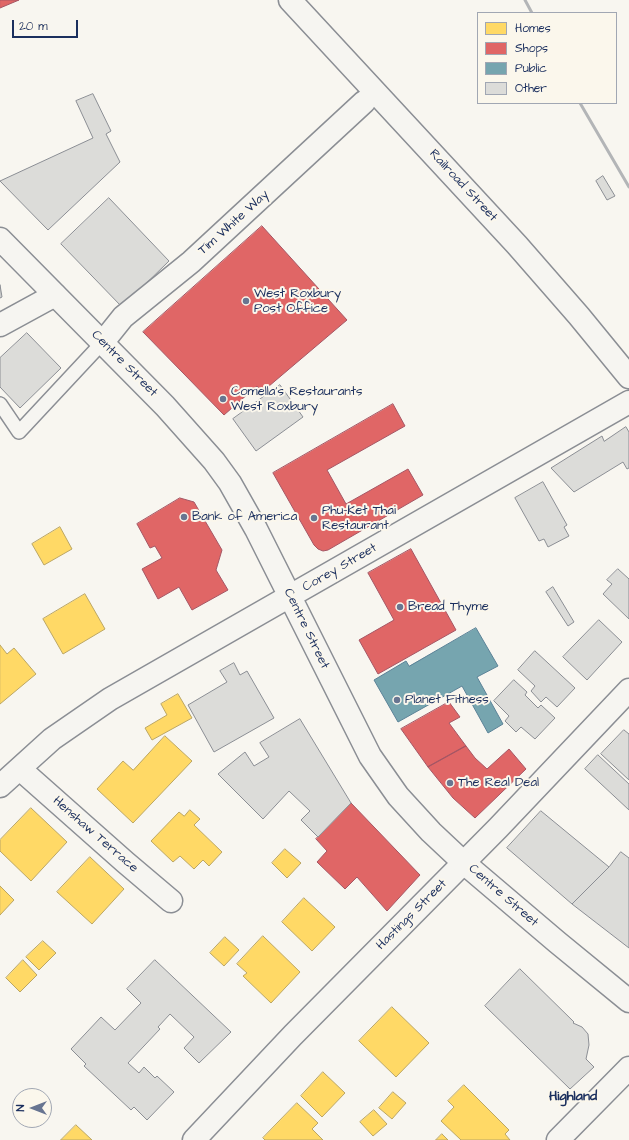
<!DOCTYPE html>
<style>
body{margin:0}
#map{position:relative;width:629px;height:1140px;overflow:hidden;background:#f8f6f0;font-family:"Architects Daughter",sans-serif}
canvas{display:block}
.legend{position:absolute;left:477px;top:12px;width:140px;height:92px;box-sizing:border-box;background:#fbf7ec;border:1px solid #a1a7b3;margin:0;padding:5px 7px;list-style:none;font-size:12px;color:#1b2f5e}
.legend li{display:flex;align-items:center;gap:8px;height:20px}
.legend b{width:20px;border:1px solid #a1a7b3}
.north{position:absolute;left:12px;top:1088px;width:40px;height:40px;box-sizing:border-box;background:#fbf7ec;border:1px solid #a1a7b3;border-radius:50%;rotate:270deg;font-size:11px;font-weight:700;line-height:16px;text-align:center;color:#1b2f5e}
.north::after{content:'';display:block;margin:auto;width:14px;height:18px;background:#687591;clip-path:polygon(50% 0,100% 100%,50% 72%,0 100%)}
.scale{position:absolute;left:12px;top:20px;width:66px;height:18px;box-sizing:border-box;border:2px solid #1b2f5e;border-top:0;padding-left:5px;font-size:12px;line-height:14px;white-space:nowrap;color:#1b2f5e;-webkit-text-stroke:3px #fbf7ec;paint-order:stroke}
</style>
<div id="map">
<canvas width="629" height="1140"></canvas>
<ul class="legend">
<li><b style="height:11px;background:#ffd966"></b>Homes</li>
<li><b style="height:11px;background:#e06666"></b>Shops</li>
<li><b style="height:11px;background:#76a5af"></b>Public</li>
<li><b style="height:11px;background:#dcdcd9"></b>Other</li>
</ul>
<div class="north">N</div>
<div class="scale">20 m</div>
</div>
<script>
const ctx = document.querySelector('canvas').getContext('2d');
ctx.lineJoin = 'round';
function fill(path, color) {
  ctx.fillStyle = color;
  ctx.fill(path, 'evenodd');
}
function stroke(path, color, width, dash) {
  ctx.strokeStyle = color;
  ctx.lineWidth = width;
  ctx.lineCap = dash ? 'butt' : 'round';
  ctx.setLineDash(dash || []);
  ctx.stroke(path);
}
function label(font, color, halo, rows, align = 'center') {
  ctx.font = font + ' "Architects Daughter",sans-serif';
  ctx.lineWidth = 4;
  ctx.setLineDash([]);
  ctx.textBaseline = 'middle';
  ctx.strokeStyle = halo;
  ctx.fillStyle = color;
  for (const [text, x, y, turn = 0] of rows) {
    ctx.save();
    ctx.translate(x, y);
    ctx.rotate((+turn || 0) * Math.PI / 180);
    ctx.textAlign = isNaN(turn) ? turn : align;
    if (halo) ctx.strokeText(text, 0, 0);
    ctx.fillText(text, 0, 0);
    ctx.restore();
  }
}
const homes = new Path2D(`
 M60,527L72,549L44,565L32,544Z
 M85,594L105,629L63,654L43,619Z
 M0,645L7,654L14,648L36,674L0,704Z
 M178,694L192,718L152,740L145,728L167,715L161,704Z
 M165,736L192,761L133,823L97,789L123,761L133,770Z
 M31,808L67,842L31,881L0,851V840Z
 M190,810L200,819L194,825L222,852L209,866L203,860L194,869L180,856L173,862L151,841L179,812L184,816Z
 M285,849L301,863L287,878L272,863Z
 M90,857L124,889L92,924L57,892Z
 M0,886L14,900L0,915Z
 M304,898L335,927L312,951L282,922Z
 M263,936L300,972L271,1003L243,976L247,973L237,964Z
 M225,937L239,950L224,966L210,953Z
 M43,941L56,953L39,970L26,957Z
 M23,960L37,975L20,992L6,978Z
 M392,1007L429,1043L396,1077L359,1041Z
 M323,1072L345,1093L322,1117L301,1096Z
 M464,1085L509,1130L505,1134L510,1140H461L441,1121L454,1107L448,1101Z
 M393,1092L406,1103L392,1119L379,1108Z
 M297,1103L318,1123L312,1129L323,1140H265L263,1138Z
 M374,1110L387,1124L373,1136L360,1122Z
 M76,1125L92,1140H61Z
 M442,1134L448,1140H436Z`);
const shops = new Path2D(`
 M0,0H19L0,8Z
 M262,226L347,320L262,392L257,386L224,415L143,332Z
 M393,404L405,426L327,470L346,504L408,469L423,495L328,550L323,551L318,549L314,545L273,473Z
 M180,498L194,502L222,550L216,570L228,590L192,610L179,587L158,599L142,569L162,558L155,546L150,548L137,524Z
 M411,549L456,630L378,674L359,640L394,620L368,573Z
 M449,702L460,717L449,723L466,746L428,767L401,729Z
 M466,746L475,758L487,769L509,749L526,769L475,818L453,798L428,767Z
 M351,803L420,875L387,911L357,877L345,889L317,862L327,851L316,839Z`);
const public = new Path2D(`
 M476,628L498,666L477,677L503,724L488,733L462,686L398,722L374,680L406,661L409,666Z`);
const building = new Path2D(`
 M93,94L111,131L106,134L120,162L48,230L0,181L93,138L76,101Z
 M603,176L615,196L607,200L596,181Z
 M109,198L169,261L122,307L61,244Z
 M0,285L2,297L0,298Z
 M27,333L61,368L20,408L0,387V358Z
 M280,385L303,417L256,451L233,419Z
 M626,427L629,432V468L627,469L623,462L574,492L551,468L602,436L604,441Z
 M543,482L567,525L564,527L569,536L548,547L544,539L539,541L515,498Z
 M618,569L629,579V619L603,594L612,584L607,580Z
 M553,587L574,622L568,626L546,592Z
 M599,620L622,642L587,680L563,657Z
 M535,651L575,688L557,707L546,697L541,702L531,691L535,686L518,670Z
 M234,663L240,675L247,671L274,718L214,752L188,705L227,682L220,671Z
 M514,680L527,692L525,695L538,708L541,705L555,718L535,739L521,727L516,732L505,721L509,716L494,701Z
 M300,719L351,803L318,837L301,820L310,811L289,791L263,819L218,774L245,752L254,766L269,757L260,743Z
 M624,730L629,734V780L601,754Z
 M598,755L629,784V810L585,769Z
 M541,811L609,867L572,904L507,848Z
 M621,852L629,858V948L572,904L609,867Z
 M155,960L231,1032L199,1063L184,1048L194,1037L170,1014L158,1027L160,1029L128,1063L139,1073L144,1067L155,1078L157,1076L174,1092L147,1120L134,1107L131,1110L84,1066L86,1064L71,1049L101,1017L115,1030L141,1003L127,989Z
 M520,969L574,1022L573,1023L582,1027L588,1034L589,1045L586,1059L594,1067L570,1089L485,1006Z`);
const lane = new Path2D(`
 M0,404L19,432L103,342`);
const street = new Path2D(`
 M290,0L517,245L579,316L629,377
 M0,325L55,295
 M103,342L123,317L191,262L364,102
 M290,596L629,402
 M20,769L125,862L171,901
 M194,1140L293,1035L498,828L629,690
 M558,1140L629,1068`);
const secondary = new Path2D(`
 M0,239L165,406L214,461L230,483L256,529L370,756L398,796L431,832L464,863L557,942L629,1001
 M0,786L52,739L110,699L290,596`);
const rail = new Path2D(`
 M525,0L532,13
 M580,103L629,187`);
const markers = [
 [246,301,4,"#687591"],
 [223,399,4,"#687591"],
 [184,517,4,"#687591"],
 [314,518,4,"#687591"],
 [400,607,4,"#687591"],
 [397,700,4,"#687591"],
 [450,783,4,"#687591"]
];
const streetNames = [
 ["Railroad Street",463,186,47],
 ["Tim White Way",234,223,-42],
 ["Centre Street",124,364,45],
 ["Corey Street",340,568,-30],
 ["Centre Street",306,629,64],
 ["Henshaw Terrace",95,835,41],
 ["Centre Street",503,896,41],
 ["Hastings Street",412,915,-45]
];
const poiNames = [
 ["West Roxbury",254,294],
 ["Post Office",254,309],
 ["Comella's Restaurants",231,392],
 ["West Roxbury",231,407],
 ["Phu-Ket Thai",322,511],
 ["Restaurant",322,526],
 ["Bank of America",192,517],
 ["Bread Thyme",408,607],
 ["Planet Fitness",405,700],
 ["The Real Deal",458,783]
];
const neighbourhoodNames = [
 ["Highland",573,1097]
];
fill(homes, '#ffd966');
stroke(homes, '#bba664', 1);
fill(shops, '#e06666');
stroke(shops, '#a55664', 1);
fill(public, '#76a5af');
stroke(public, '#5b8297', 1);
fill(building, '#dcdcd9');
stroke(building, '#8b8e94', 1);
stroke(lane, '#8b8e94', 16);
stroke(street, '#8b8e94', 25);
stroke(secondary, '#8b8e94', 25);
stroke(lane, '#f6f5f1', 13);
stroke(street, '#f6f5f1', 22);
stroke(secondary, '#f6f5f1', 22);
stroke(rail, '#b3b5b7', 3);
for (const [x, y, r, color] of markers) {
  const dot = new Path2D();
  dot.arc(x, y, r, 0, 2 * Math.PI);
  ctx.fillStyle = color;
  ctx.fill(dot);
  stroke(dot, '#fbf7ec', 1.5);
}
label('13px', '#1b2f5e', '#fbf7ec', streetNames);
label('13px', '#1b2f5e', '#fbf7ec', poiNames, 'left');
label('bold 14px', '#1b2f5e', '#fbf7ec', neighbourhoodNames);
</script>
